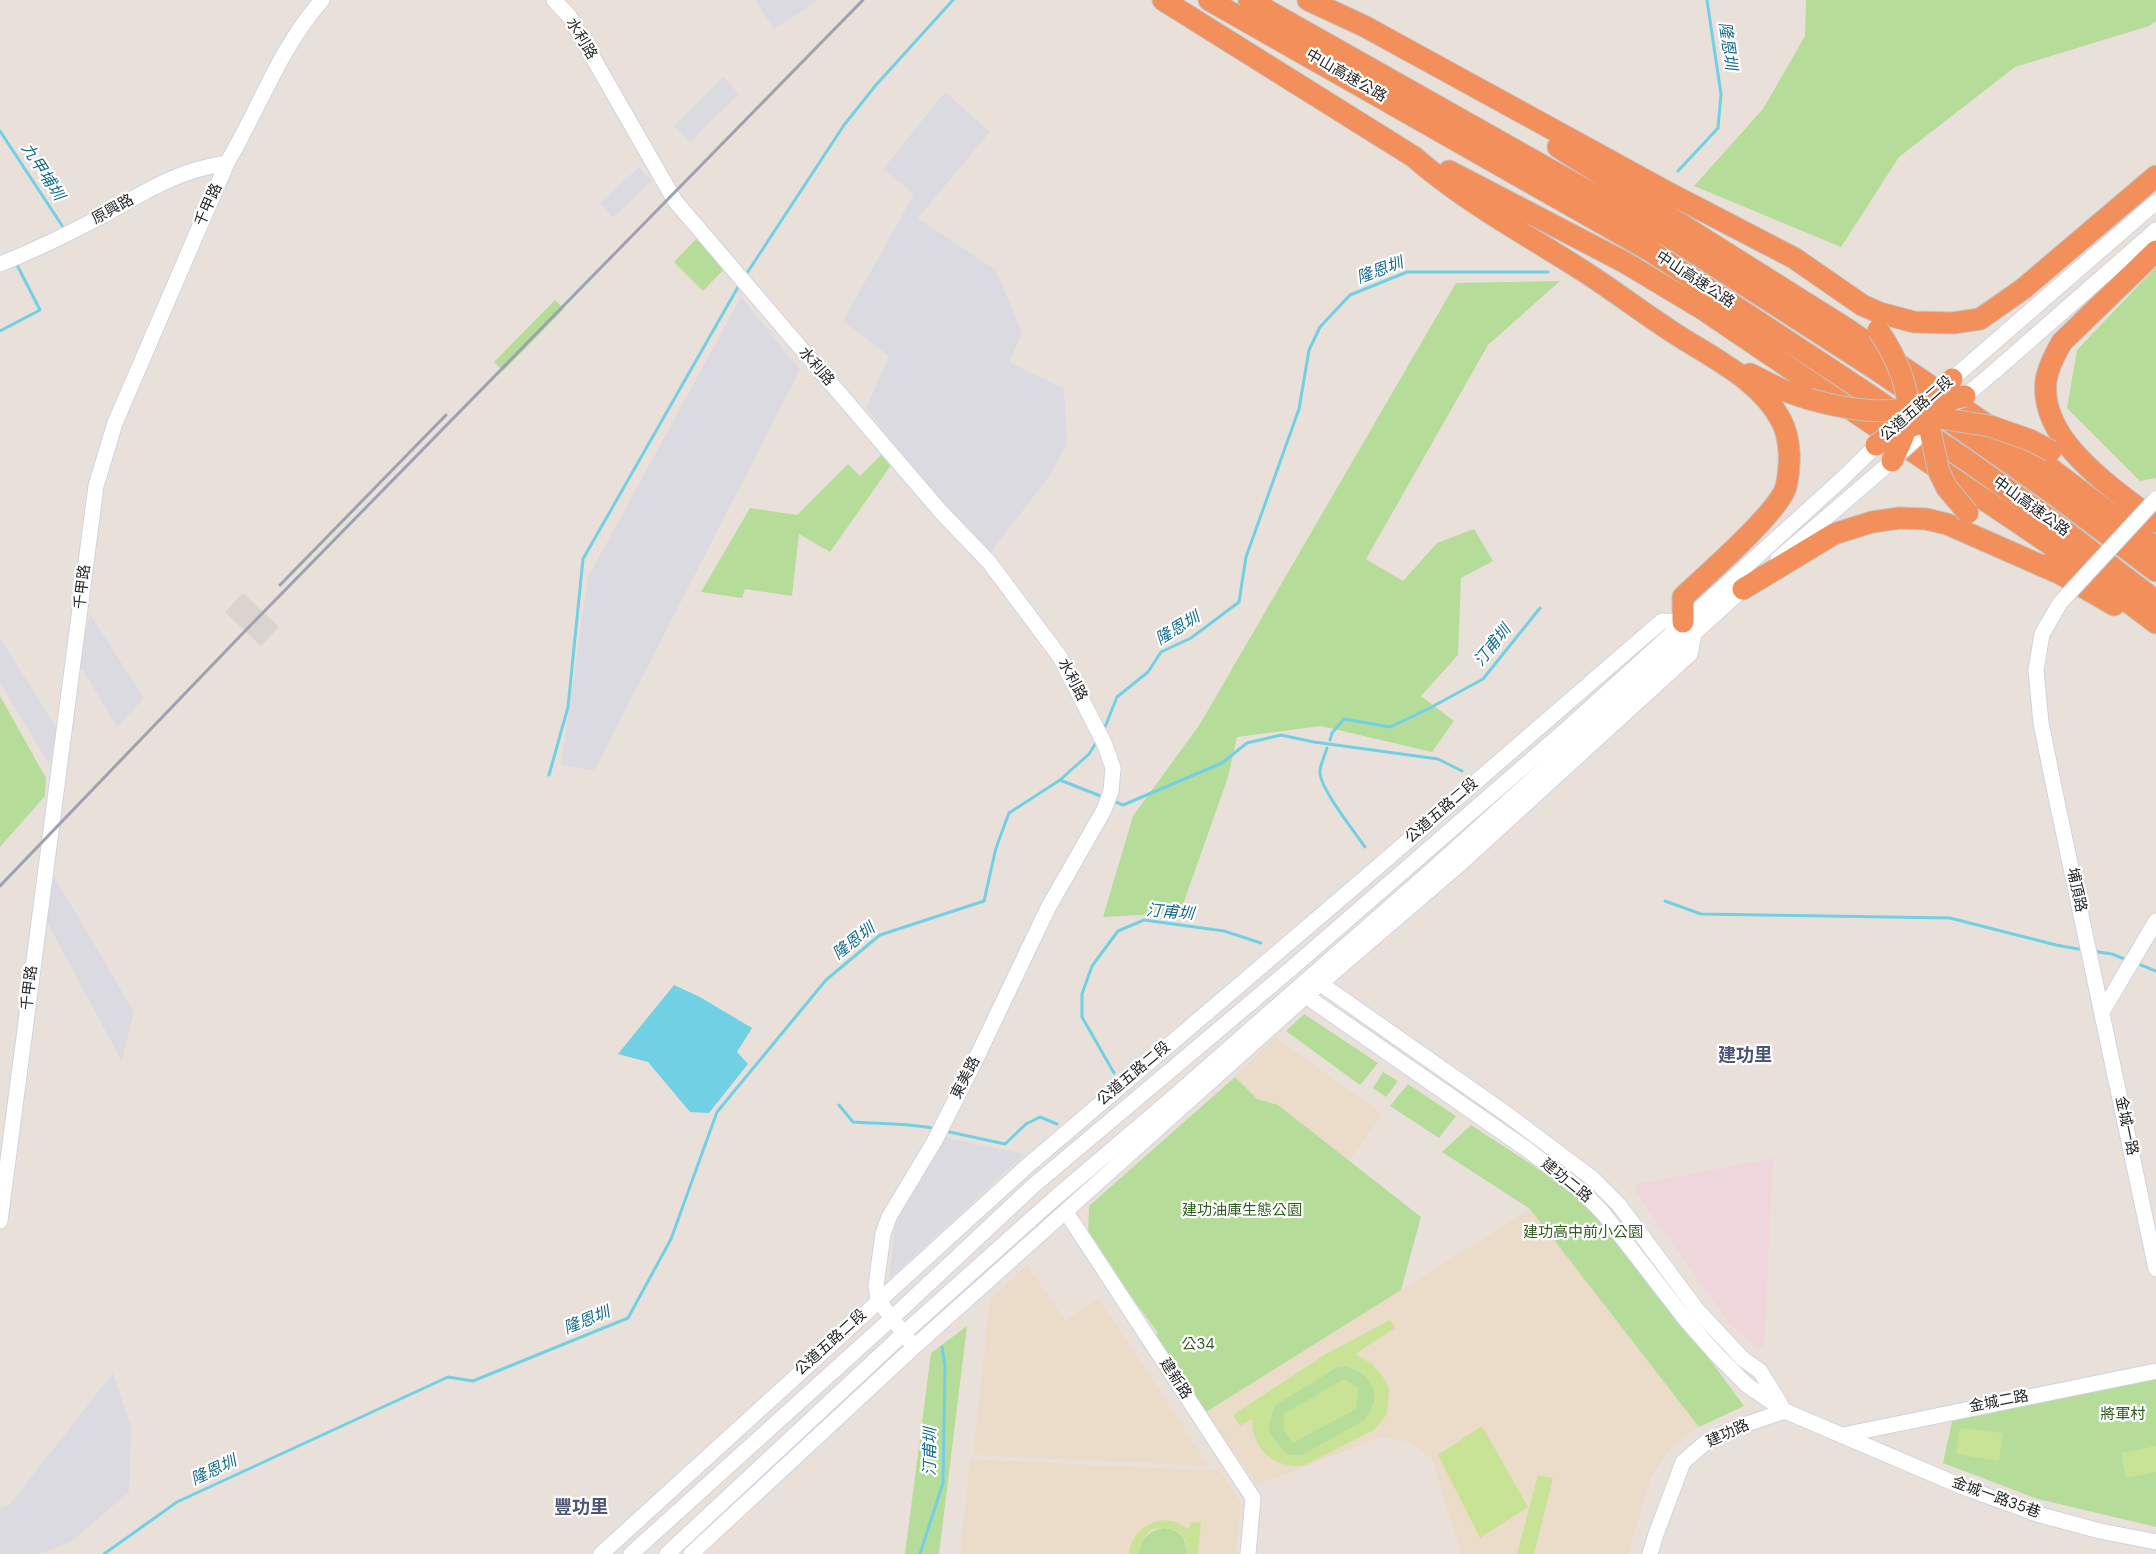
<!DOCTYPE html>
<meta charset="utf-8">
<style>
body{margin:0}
canvas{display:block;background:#e9e1d9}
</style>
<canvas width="2156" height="1554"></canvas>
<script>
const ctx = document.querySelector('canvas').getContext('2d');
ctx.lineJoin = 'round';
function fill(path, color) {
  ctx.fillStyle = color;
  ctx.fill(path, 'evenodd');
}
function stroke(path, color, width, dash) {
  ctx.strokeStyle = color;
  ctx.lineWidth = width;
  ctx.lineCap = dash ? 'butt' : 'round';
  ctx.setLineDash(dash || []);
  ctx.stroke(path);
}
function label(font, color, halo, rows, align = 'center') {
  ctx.font = font + ' "DM Sans","Noto Sans TC",sans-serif';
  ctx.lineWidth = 4.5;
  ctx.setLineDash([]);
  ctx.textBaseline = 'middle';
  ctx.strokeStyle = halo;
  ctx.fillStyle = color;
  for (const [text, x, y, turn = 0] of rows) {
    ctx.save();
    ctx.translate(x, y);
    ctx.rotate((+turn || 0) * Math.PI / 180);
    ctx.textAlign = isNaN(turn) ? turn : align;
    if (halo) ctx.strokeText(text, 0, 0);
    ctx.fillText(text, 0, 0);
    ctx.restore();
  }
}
const industrial = new Path2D(`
 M755,0H819L774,29Z
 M723,77L739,94L690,142L674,126Z
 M945,92L990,132L918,218L996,270L1022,333L1009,362L1064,389L1067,444L1050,475L989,555L917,474L866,408L889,356L843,321L914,194L883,169Z
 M639,167L652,181L613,218L600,203Z
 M741,297L800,370L594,771L561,765L588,577Z
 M90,614L144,698L117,727L78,662Z
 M0,638L58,730L49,764L0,683Z
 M54,876L134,1012L122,1062L46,920Z
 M939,1136L1025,1154L889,1279L896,1220L902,1203Z
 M113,1373L131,1427L129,1492L72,1541L39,1554H0V1509L10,1504Z`);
const education = new Path2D(`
 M1275,1037L1383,1114L1349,1161L1278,1105L1257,1099L1235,1077Z
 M1530,1209L1660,1371L1699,1427L1672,1446L1651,1478L1628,1554H1461L1432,1459L1409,1442L1381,1437L1257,1485L1206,1412Z
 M1027,1265L1065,1320L1099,1299L1209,1466L973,1455L990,1299Z
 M970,1459L1220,1471L1241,1502L1236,1554H960Z`);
const medical = new Path2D(`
 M1773,1158L1764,1347L1758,1349L1729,1323L1635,1191L1638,1184Z`);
const green = new Path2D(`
 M1806,0H2156V21L2149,26L2015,67L1899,157L1841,247L1694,186L1763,109L1805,36Z
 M696,239L726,267L703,291L674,262Z
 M2156,267V478L2140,481L2067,408L2077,350Z
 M1560,281L1488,345L1366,559L1403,581L1437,543L1474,529L1493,561L1461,578L1458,655L1421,696L1454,721L1432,752L1321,726L1237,737L1228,777L1180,913L1103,917L1133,816L1200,724L1456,283Z
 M555,300L564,309L503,371L494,362Z
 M886,450L894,461L830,552L799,534L792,596L745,589L742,598L701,592L750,508L797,515L848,464L860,476Z
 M0,696L46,778L45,796L0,847Z
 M1304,1014L1378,1063L1360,1085L1286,1031Z
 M1383,1072L1398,1081L1386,1097L1373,1088Z
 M1235,1077L1257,1099L1278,1105L1421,1217L1401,1290L1206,1412L1156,1335L1158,1333L1088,1237L1089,1206Z
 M1408,1084L1456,1116L1439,1138L1390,1106Z
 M1471,1125L1598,1208L1744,1406L1699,1427L1530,1209L1442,1152Z
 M967,1326L939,1554H905L931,1353Z
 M1345,1366C1374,1374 1384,1395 1365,1420L1303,1455H1289L1283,1451L1268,1431L1274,1406L1337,1367Z
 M2156,1376V1527L2038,1499L1943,1463L1953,1417Z
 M1164,1528C1180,1530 1187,1537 1186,1554H1139C1141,1538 1149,1531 1164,1528Z`);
const pitch = new Path2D(`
 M1390,1320L1395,1328L1355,1354L1372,1364L1383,1377L1389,1388L1387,1414L1374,1430L1303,1466C1273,1468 1252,1449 1252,1419L1240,1426L1233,1415L1326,1354ZM1345,1366C1374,1374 1384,1395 1365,1420L1303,1455H1289L1283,1451L1268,1431L1274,1406L1337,1367Z
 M1344,1379L1359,1388L1356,1409L1293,1443L1284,1431V1414Z
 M1482,1426L1528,1507L1480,1538L1438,1455Z
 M1960,1428L2003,1433L1999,1461L1956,1454Z
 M2156,1446V1472L2126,1478L2121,1453Z
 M1538,1475L1553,1478L1534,1554H1517Z
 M1164,1520L1176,1522L1189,1529L1191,1522L1201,1523L1198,1554H1186C1186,1550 1187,1545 1186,1542C1183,1529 1163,1525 1152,1530C1144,1534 1140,1546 1139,1554H1129C1131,1535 1145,1522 1164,1520Z`);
const plaza = new Path2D(`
 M243,593L279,627L261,646L225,612Z`);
const water = new Path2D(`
 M674,985L700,997L752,1028L737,1052L748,1064L709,1113L690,1112L648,1062L618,1054Z`);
const stream = new Path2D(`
 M0,131L63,227
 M1678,171L1718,128L1721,94L1707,0
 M747,273L844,125L876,85L953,0
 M0,331L40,310L16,263
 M1103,732L1117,697L1148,672L1161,652L1191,638L1239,602L1246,557L1299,409L1309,350L1320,327L1350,295L1407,272H1548
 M1330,740L1332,733L1344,719L1390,727L1428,709L1483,679L1540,608
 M1327,748C1325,755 1321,763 1320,770C1318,787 1355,832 1365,847
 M549,775L568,707L583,559L738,287
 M1060,780L1103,797
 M1111,800L1123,805L1222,763L1247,743L1281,735L1314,742L1438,759L1462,771
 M1665,901L1701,914L1950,918L2056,945L2084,950
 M2092,951L2112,954L2127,960
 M2136,963L2156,971
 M1114,1073L1082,1017V994L1092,966L1118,931L1144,920L1224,931L1261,943
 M839,1105L853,1122C880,1124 911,1123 937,1129
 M945,1131L1005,1144L1026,1124L1040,1117L1057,1124
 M104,1554L177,1502L448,1377L473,1381L628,1318L671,1239L717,1112L826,980L880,935L984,901L996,848L1009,813L1060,780L1089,754L1097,741
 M920,1554L943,1483L945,1365L942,1347`);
const minor = new Path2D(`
 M554,0L569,16L675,201L941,512L989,562L1060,657L1105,745L1113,768L1111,791L1104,810L1048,908L973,1065L934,1142L889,1217L883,1234L880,1256L876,1286L878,1300L914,1347
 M0,264C33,251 66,235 98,218C144,193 174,171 227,163
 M1995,371L2156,230
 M1952,379L2156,202
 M1778,559L1892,461
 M2056,797L2156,1269
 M1321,984L1508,1115L1592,1178L1619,1205L1698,1311L1743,1359L1760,1371L1781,1405
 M1306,996L1525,1148L1582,1191L1604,1214L1686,1320L1716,1354L1747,1385L1785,1411L1963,1487L2037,1514L2100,1531L2156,1542
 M2102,1012L2156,921
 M1066,1212L1253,1498L1248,1554
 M0,1221L96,486L115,423L227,163C260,107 279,49 322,0
 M1843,1435L2156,1371
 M601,1554L1026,1167L1359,883L1662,621L1683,622
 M631,1554L891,1319L1033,1186L1292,968L1568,728L1842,479
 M667,1554L903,1334L1055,1198L1169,1101L1430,872L1751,582
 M691,1554L914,1347L1306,996L1461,863L1690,654L1694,633
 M1650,1554L1656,1534L1683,1462L1705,1443L1735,1428L1785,1411`);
const highway = new Path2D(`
 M1163,0L1414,157C1463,200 1522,232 1577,267C1609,287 1639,310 1671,331C1708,356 1759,378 1781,420C1791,439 1791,466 1786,487C1778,513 1706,575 1683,597V622
 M1209,0L1649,250L1841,376L1969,462L2049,519L2156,601
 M1249,0L1676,241L1880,372L1915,396
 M1308,0L1364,26L1667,192L1794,258L1862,305L1880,313L1914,322L1953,323L1980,319L2023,289L2156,176
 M1558,147L1847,329L2047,466L2156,548
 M1449,171L1624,262L1704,310L2066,555L2156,623
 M2156,251L2062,342C2055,354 2048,367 2046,381C2039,442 2115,489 2156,522
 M1750,374L1782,390L1809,399
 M1944,417L2058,497L2156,571
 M2045,565L2114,605
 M1743,589L1834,534L1872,522L1900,518L1926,519L1947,524L2056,572`);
const rail = new Path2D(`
 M280,585L446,415
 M0,886L246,630L863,0`);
const minorBridge = new Path2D(`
 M1958,402L1995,371
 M1898,455L1935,422
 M1842,479L1883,439
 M2056,797L2041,723L2036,670L2042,634L2060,603L2156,499`);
const highwayBridge = new Path2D(`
 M1878,330C1896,356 1913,393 1907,425C1904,438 1897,450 1892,461
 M1952,379L1939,395L1929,426L1939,472L1947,488L1968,513
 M1809,399C1872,417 1903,413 1965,396
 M1876,445L1899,430L1939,418L1990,426L2030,440L2051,451`);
const streetNames = [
 ["水利路",581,39,59],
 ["中山高速公路",1346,76,30],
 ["千甲路",209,205,-66],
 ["原興路",113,210,-29],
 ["中山高速公路",1695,280,33],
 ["水利路",816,367,49],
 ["公道五路二段",1917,409,-41],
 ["中山高速公路",2031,507,36],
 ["千甲路",83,587,-83],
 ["水利路",1072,680,62],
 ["公道五路二段",1442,811,-41],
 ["埔頂路",2076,890,78],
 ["千甲路",30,988,-83],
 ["公道五路二段",1134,1074,-40],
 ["東美路",966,1078,-63],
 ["金城一路",2126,1126,78],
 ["建功二路",1566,1181,39],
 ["公道五路二段",831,1343,-42],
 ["建新路",1175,1379,57],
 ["金城二路",1999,1402,-11],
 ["建功路",1728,1434,-25],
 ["金城一路35巷",1996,1498,20]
];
const parkNames = [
 ["建功油庫生態公園",1242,1211],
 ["建功高中前小公園",1583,1233],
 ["公34",1198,1345],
 ["將軍村",2123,1415]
];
const waterNames = [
 ["隆恩圳",1727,46,82],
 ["九甲埔圳",42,172,57],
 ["隆恩圳",1380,271,-20],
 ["隆恩圳",1178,629,-31],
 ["汀甫圳",1493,646,-51],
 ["汀甫圳",1170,913,5],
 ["隆恩圳",854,942,-38],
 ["隆恩圳",587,1321,-22],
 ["汀甫圳",931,1452,-89],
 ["隆恩圳",214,1471,-25]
];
const quarterNames = [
 ["建功里",1745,1056],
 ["豐功里",581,1508]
];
fill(industrial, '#dbdae1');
fill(education, '#eadcc9');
fill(medical, '#efd6da');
fill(green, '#b5dc99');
fill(pitch, '#c8e395');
fill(plaza, '#d9d4cf');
fill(water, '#72d0e4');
stroke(stream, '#72d0e4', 3);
stroke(minor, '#cfd3df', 17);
stroke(highway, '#c3c3c3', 23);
stroke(minor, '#fff', 15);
stroke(highway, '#f28f5b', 21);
stroke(rail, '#9da1b0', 3);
stroke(minorBridge, '#cfd3df', 17, []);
stroke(highwayBridge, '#c3c3c3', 23, []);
stroke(minorBridge, '#fff', 15);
stroke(highwayBridge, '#f28f5b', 21);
label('15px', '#272727', '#fff', streetNames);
label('15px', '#305d1e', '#fff', parkNames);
label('italic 16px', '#166d8b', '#fff', waterNames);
label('bold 18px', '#4b5673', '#fff', quarterNames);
</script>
